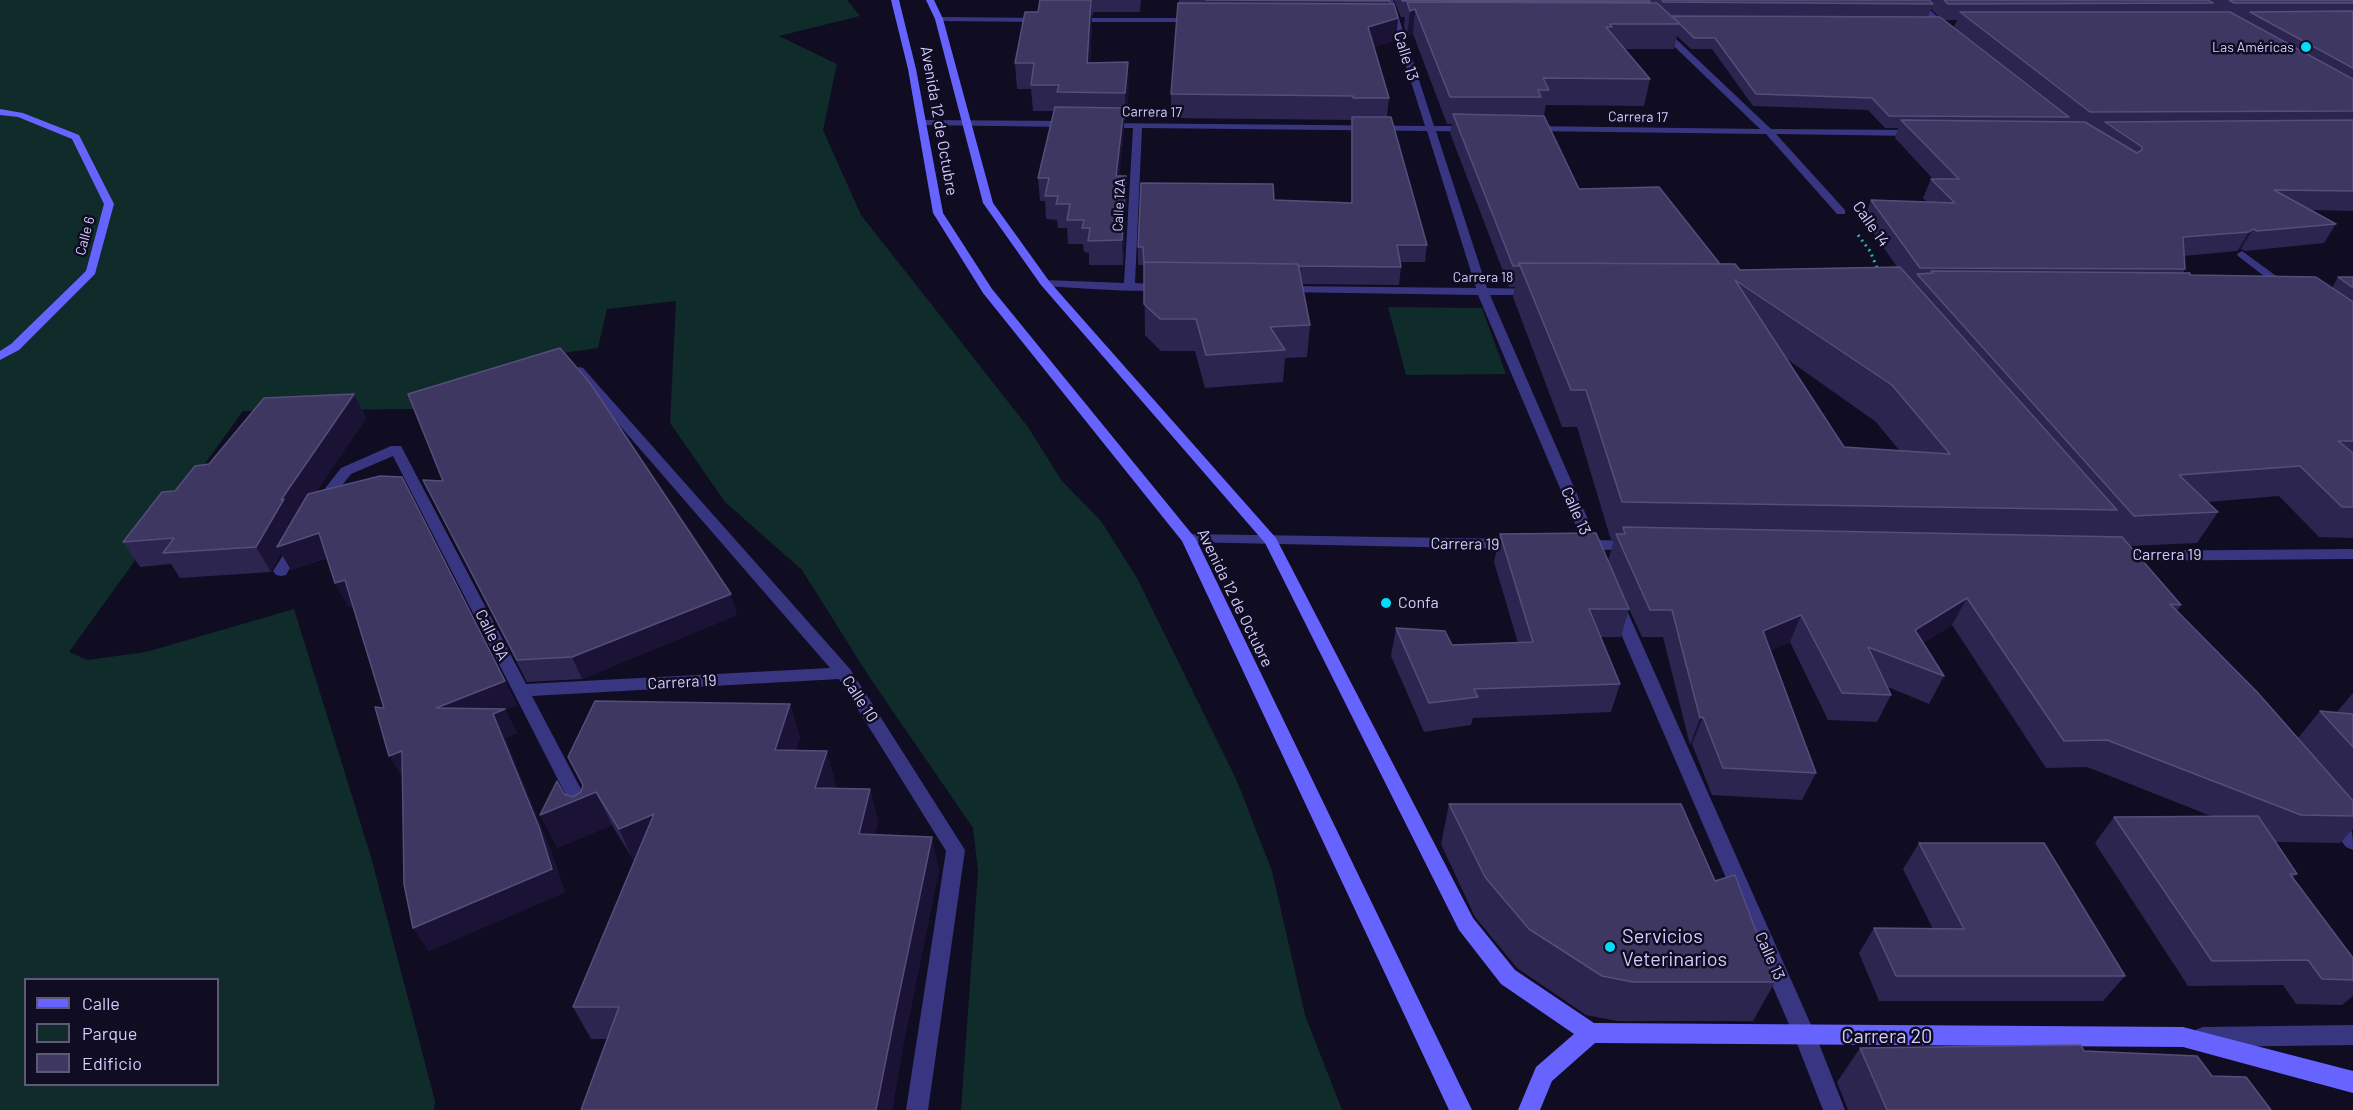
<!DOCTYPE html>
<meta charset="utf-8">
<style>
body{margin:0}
#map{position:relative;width:2353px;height:1110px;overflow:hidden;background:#100c21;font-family:Barlow,sans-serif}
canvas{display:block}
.legend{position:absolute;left:24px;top:978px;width:195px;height:108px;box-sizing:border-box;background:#100c21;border:2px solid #5e597a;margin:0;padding:8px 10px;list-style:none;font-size:18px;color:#d2ccff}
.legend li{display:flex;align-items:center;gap:12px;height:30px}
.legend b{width:30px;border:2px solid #5e597a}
</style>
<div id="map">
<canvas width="2353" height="1110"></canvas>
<ul class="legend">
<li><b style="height:8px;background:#6763ff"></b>Calle</li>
<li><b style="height:16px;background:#0f2b2a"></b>Parque</li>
<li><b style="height:16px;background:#3e3762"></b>Edificio</li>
</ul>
</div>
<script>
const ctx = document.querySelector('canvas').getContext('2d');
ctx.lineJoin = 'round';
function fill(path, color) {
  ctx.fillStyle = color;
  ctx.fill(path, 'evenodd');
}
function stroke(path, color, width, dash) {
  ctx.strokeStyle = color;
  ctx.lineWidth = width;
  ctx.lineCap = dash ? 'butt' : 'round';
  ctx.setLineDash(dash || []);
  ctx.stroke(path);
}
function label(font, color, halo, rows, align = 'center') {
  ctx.font = font + ' Barlow,sans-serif';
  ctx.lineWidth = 5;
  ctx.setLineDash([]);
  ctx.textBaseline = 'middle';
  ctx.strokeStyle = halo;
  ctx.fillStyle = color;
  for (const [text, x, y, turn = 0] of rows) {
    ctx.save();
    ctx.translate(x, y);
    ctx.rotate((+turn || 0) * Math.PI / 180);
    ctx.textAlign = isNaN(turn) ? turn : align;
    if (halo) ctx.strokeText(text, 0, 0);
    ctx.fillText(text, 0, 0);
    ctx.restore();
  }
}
const green = new Path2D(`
 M0,0H847L860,16L779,36L837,64L823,130L861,215L1028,427L1062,481L1101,521L1137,578L1237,781L1272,871L1305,1015L1342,1110H961L978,871L973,828L870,678L802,570L725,502L670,423L676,301L607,309L598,348L549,355L412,409L243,411L69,652L87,660L146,652L294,609L371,857L435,1101L434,1110H0ZM26,980H218V1084H26Z
 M1388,307L1482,308L1506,374L1406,375Z`);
const path = new Path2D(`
 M1858,235L1870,251L1878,270`);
const minor = new Path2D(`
 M1385,0H1393L1434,126H1471L1476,129L1471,132L1436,131L1487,288L1534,289L1540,292L1534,295H1490L1597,540L1633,541L1640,546L1638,549L1601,550L1599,554H1589L1586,550L1577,548L1575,545L1582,540L1478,295L1282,292L1276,289L1282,286L1476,288L1427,131L1142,128L1135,283L1165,285L1171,288C1162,295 1064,287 1045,286L1039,283L1045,280L1124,283L1133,128H1105L1102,127V123L1425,126Z
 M1640,0H1648L1658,22L1771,129L1915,130L1920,133L1915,136L1776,134L1845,210V214H1837L1766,134L1528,131V127L1531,126L1760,129L1652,25Z
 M1911,0H1919L1951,29V33H1945Z
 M939,17L1044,18L1048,20L1044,22L936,21L935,19Z
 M1074,18H1197L1201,20L1197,22H1071L1070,20Z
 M922,120L1069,121L1074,124L1069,127L919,125L917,123Z
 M2242,251L2290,286V290H2282L2238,256L2237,254Z
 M579,367L583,368L850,669L965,850L928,1110H906L946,851L839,679L532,696L593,812L591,817L584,819L577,817L393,456L351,474L324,508H314L312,505L341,468L391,446H401L526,684L830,668L575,374L573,371Z
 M1189,534L1516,539L1523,544L1516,549L1184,542L1182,539Z
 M297,539L304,544L286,575L281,576L276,575L273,571L292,541Z
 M2353,549V559L2119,561L2111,556L2119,551Z
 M1617,601L1623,602L1625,606L1816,1036L1845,1110H1823L1794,1036L1609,606L1611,602Z
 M2334,812C2353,818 2353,833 2353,850L2346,847L2325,819L2327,814Z
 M2353,1025V1045L2203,1047L2195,1044L2192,1037L2195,1030L2203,1027Z`);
const secondary = new Path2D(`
 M891,0H899L916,69L943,213L992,289L1196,539L1472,1110H1449L1182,541L983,293L933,213L908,69Z
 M926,0H934L943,19L993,203L1049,281L1276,538L1473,918L1515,970L1594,1023L2183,1027L2353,1071V1093L2183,1047L1595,1043L1552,1081L1540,1110H1518L1536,1067L1574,1034L1501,984L1459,930L1265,543L1041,285L983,203L935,19Z
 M0,109L23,113L79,135L114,204L95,274L19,350L0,360V351L11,344L86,271L104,204L72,139L18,117L0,115Z`);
const wall = new Path2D(`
 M1040,0H1141L1140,12H1093V15H1092V24L1090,63L1129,88L1125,120H1124V130L1119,176L1127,200L1123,265H1089V253L1084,252L1083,244H1068L1067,228H1058L1057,220L1046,219L1045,201H1040L1038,178L1054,111H1033L1031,89H1017L1015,63L1038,12Z
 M1179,0H1389V4L1398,18L1396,40L1374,47L1389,98L1387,117L1427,245L1425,262H1400L1401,267L1399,285L1302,284L1310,325L1307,357L1285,358L1283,382L1205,388L1195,351H1161L1145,335L1144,265H1138V247L1274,200L1351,203V132L1352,122H1351V120L1171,118V94Z
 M1394,0H1649L1651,3L1649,0H2353V211L2311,210L2336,224L2324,243L2245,251L2241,249L2237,251L2184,256L2185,269L2183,273L2190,275L2332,288L2338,277H2353V538L2319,537L2279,496L2208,502L2218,512L2197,543L2130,546L2181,605L2177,611L2298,738L2320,711L2336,713L2353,693V829L2340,843L2276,842L2297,874L2293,878L2353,958V996L2342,1005L2296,1004L2283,985L2188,986L2095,843L2114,817L2211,816L2087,767L2046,768L1952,625L1923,643L1944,676L1929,704L1888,687L1891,695L1877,722L1828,720L1790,642L1771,650L1816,773L1802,800L1712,795L1692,744L1690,745L1663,637H1642L1629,609L1621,637H1601L1620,684L1611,712L1473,718L1471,725L1424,732L1391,656L1396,628L1452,645L1518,643L1494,562L1500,534L1608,561L1614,540H1611L1577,427H1562L1513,297L1515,287H1509L1450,133L1452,124H1447L1413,34L1407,36L1404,26L1405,17H1401ZM1931,9L1939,17H1928ZM1944,20H1957L1954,27ZM1677,36L1691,49H1712L1753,106L1868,110L1885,128H1898L1895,138L1933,179H1931L1923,198L1927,202L1871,200L1864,219L1897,267L1740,270L1720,264L1579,189L1544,116L1546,105L1644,106L1650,79L1625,49H1674ZM1787,359L1876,422L1899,450L1844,447Z
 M354,394L366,418L316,492L505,681L517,705L505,710L517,733L505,738L551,851L565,892L429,951L413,928L402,777L384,708L353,606L349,607L335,583L327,558L291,570L281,553L271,572L180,578L171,564L140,567L123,542L175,491L209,464Z
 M423,480L737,615L582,679L527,682Z
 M790,704L800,738L796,750L836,785L835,788L870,789L878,823L875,834L939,870L903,1046L892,1110H581L607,1039H591L573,1007L634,861L612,825L557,848L564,794L573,797L581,792L583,787L568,757Z
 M1449,804L1715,881L1775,982L1753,1021H1617L1586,1015L1517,968L1475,917L1441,844Z
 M1919,843L2125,976L2103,1001H1879L1859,953L1874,928L1933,929L1903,869Z
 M1860,1048L2084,1051L2212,1076L2271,1110H1848L1837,1082Z`);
const shadedWall = new Path2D(`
 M1091,0L1092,24L1088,89L1087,63Z
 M1415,9L1413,34L1407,36L1410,11Z
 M1398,18L1396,40L1366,50L1368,27Z
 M1128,62L1129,88L1125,120V93Z
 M1124,108V130L1117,199L1116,176Z
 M1126,176L1127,200L1123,265L1122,240Z
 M2253,229L2241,249L2237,251L2249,232Z
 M354,394L366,418L297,521L319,533L332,556L291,570L281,553L271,572L256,547L281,500Z
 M345,580L358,604L349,607L335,583Z
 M731,594L737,615L582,679L572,657Z
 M1967,598L1952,625L1901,657L1915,630Z
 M1801,615L1790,642L1752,658L1763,631Z
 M505,681L517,705L505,710L517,733L505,738L551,851L565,892L429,951L413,928L436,708Z
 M790,704L800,738L785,783L775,750Z
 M1703,717L1692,744L1690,745L1700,718Z
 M402,751L404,780L389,756Z
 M827,751L836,785L824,821L815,788Z
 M870,789L878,823L867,867L859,834Z
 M596,792L612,825L557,848L540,815Z
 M654,814L634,862L619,829Z
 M932,837L939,870L903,1046L892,1110H876L895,1014Z`);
const building = new Path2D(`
 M1040,0H1091L1087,63L1128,62L1125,93L1057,92L1059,85H1031L1034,63H1015L1025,12H1038Z
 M1206,0H1389L1390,1Z
 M1402,0H1649L1650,2L1402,1Z
 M1662,0H1929L1933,4L1663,2Z
 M1944,0H2208L2213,3L1948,4Z
 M2229,0H2353V3H2234Z
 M1407,2L1657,3L1680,24H1610L1612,27H1606L1650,79L1543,78L1549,90H1538L1541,97H1450L1415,9L1410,11Z
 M1178,3L1394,4L1398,18L1368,27L1389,98H1353V96L1171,94Z
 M2353,11V68L2250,12Z
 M1960,12H2230L2353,79V111L2090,112Z
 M1672,16L1940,17L2069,117L1889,116L1872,98L1756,94L1715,38H1694Z
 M1055,107L1124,108L1116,176H1126L1122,240L1088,241L1090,228H1082L1084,220H1067L1070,204H1056L1058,196H1045L1049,178H1038Z
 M1453,114L1544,116L1579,189L1659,187L1720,264L1519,263V266H1513Z
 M1352,117H1391L1427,245H1397L1401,267L1298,266V264L1144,262L1143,247H1138L1141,183L1273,184L1274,200L1352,203Z
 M1901,120L2085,122L2137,153L2142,150V147L2105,122L2353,120V191L2274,190L2336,224L2257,231L2253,229L2249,232L2183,237L2185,269L1920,268L1871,200L1955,203L1931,179H1959Z
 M1144,262L1298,264L1310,325L1270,327L1285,350L1206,355L1196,319H1160L1144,304Z
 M1519,263L1735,264L1740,270L1900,267L2117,510L1622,502L1586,390H1571ZM1735,280L1892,385L1950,454L1844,447Z
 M1931,271L2190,273V275L2316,277L2353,302V441H2338L2353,453V507H2342L2300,466L2179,475L2218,512L2134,516L1917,274L1933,273Z
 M2338,277H2353V288Z
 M560,348L590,383L731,594L572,657L517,660L423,480L443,481L408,394Z
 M354,394L281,500L284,499L256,547L163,553L174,538L123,542L162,492L175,491L195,466L209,464L264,398Z
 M380,476L402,477L505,681L436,708L505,709L493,714L539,827L552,869L413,928L404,884L402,751L389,756L375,707L384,708L345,580L335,583L319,533L277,547L308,494Z
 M1623,527L2122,537L2181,605L2170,604L2258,693L2353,801V816L2301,815L2107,740L2064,741L1967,598L1915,630L1944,676L1868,647L1891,695L1842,693L1801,615L1763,631L1816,773L1723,768L1703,717L1700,718L1672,610H1650L1616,534H1625Z
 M1596,533L1629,609H1589L1620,684L1474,689L1478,697L1429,703L1396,628L1445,631L1452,645L1533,642L1500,534Z
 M595,701L790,704L775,750L827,751L815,788L870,789L859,834L932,837L895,1014L876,1110H581L619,1007H573L654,814L619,829L596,792L540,815L557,781L564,794L573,797L581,792L583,785L568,757Z
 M2320,711L2353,714V747Z
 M1449,804H1681L1715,881L1735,875L1775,982H1633L1602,976L1529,929L1485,877Z
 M2258,816L2297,874H2290L2353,958V980L2322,979L2308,960L2212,961L2114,817Z
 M1919,843H2044L2125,976H1896L1874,928L1964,929Z
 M2081,1045L2084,1051L2197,1056L2212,1076L2246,1077L2271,1110H1887L1860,1048Z`);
const markers = [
 [2306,47,6,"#00def7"],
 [1386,603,6,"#00def7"],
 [1610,947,6,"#00def7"]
];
const farPoinames = [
 ["Las Américas",2294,47]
];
const farStreetnames = [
 ["Carrera 17",1152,112,1],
 ["Carrera 17",1638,117,1],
 ["Calle 12A",1119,205,-87],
 ["Calle 6",85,236,-75],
 ["Carrera 18",1483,277]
];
const streetNames = [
 ["Calle 13",1406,56,73],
 ["Avenida 12 de Octubre",939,121,80],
 ["Calle 14",1871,224,55],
 ["Calle 13",1576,511,66],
 ["Carrera 19",1465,544,1],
 ["Carrera 19",2167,555],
 ["Avenida 12 de Octubre",1235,598,64],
 ["Calle 9A",492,635,63],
 ["Carrera 19",682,682,-3],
 ["Calle 10",860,699,57],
 ["Calle 13",1770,956,66]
];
const poiNames = [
 ["Confa",1398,603]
];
const nearPoinames = [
 ["Servicios",1622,936],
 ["Veterinarios",1622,959]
];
const nearStreetnames = [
 ["Carrera 20",1887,1036]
];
fill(green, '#0f2b2a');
stroke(path, '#2ab5ac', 3, [2, 4]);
fill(minor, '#393681');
fill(secondary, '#6763ff');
fill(wall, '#2c254f');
fill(shadedWall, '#1a1335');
fill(building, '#3e3762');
stroke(building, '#554e7b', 1.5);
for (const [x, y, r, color] of markers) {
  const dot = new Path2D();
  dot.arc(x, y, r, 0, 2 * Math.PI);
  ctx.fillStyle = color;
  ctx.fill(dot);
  stroke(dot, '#100c21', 2);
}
label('14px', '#d2ccff', '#100c21', farPoinames, 'right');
label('14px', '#d2ccff', '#100c21', farStreetnames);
label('16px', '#d2ccff', '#100c21', streetNames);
label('16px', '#d2ccff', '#100c21', poiNames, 'left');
label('20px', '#d2ccff', '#100c21', nearPoinames, 'left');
label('20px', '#d2ccff', '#100c21', nearStreetnames);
</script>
